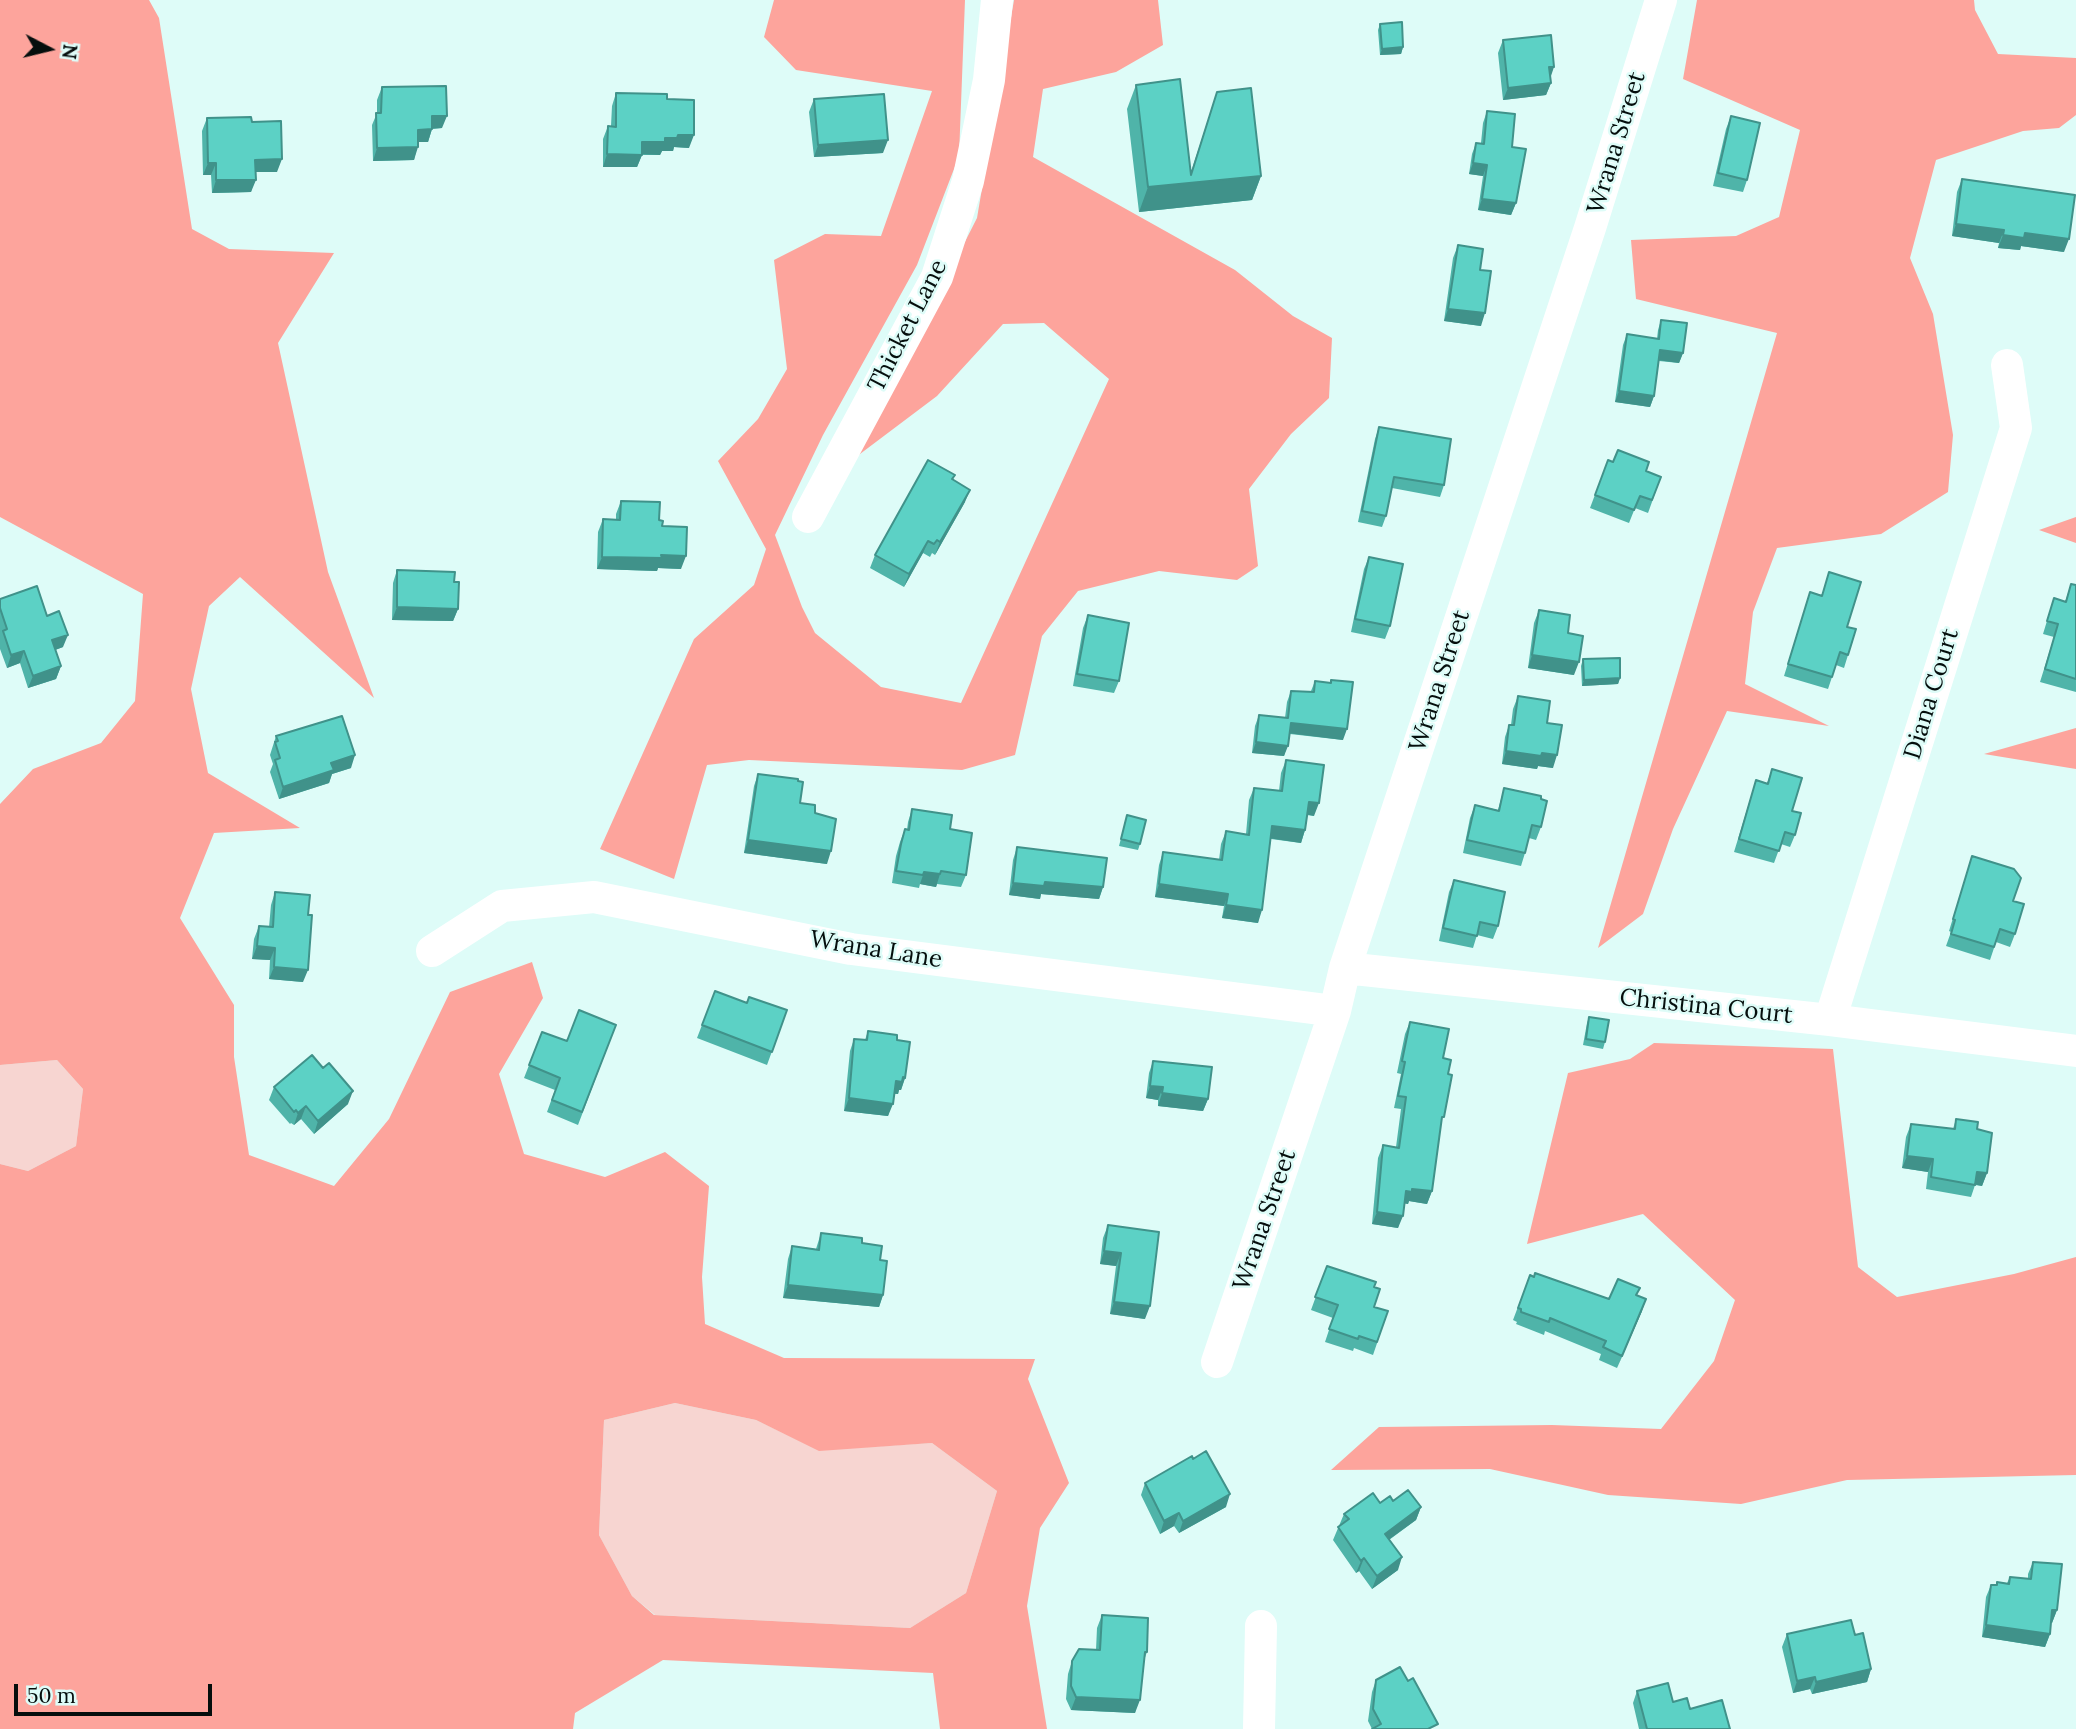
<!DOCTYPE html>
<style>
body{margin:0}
#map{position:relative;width:2076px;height:1729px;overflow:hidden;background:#defcf8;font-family:Lora,serif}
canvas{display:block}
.north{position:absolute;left:14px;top:14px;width:70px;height:70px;-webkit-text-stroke:5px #defcf8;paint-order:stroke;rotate:97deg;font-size:19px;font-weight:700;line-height:28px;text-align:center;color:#050e0d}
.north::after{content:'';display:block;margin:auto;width:24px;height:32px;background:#050e0d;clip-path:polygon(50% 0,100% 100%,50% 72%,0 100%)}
.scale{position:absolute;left:14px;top:1684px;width:198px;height:32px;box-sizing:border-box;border:4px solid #050e0d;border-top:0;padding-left:9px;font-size:21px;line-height:24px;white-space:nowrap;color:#050e0d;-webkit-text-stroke:5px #defcf8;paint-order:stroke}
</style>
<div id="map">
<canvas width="2076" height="1729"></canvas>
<div class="north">N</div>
<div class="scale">50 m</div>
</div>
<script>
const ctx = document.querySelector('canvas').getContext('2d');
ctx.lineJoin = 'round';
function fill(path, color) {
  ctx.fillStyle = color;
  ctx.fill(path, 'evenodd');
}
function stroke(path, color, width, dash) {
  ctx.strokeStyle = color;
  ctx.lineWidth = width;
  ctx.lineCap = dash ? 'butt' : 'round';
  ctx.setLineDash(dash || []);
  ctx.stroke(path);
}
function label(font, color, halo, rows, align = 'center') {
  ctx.font = font + ' Lora,serif';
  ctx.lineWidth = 5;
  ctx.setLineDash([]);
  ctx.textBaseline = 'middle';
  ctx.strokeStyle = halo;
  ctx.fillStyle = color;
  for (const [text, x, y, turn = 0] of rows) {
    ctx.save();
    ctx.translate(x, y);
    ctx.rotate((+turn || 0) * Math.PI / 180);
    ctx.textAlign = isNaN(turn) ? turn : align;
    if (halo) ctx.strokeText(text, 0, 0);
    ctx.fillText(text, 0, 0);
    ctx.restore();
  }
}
const green = new Path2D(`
 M57,1060L83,1089L76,1146L28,1171L0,1164V1065Z
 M675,1403L756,1420L819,1450L932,1443L997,1491L966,1593L910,1628L655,1615L632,1596L599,1535L604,1420Z`);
const forest = new Path2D(`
 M0,0H149L159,18L192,229L229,249L334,253L278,343L328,572L374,698L240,577L209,606L191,689L208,773L300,828L214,833L180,918L234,1005V1057L249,1155L334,1186L389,1119L450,992L532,962L543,998L499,1074L524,1154L605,1177L665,1152L709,1186L702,1277L705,1324L784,1358L1035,1359L1028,1379L1069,1483L1040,1528L1027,1606L1047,1729H940L933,1673L663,1660L575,1713L573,1729H0V1164L28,1171L76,1146L83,1089L57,1060L0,1065V804L33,769L101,743L135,701L143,594L0,517ZM675,1403L756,1420L819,1451L932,1443L997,1491L966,1593L910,1628L654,1615L632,1596L599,1535L604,1420Z
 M774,0H965L959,156L917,265L823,435L775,535L802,607L815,633L881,687L961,703L1109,379L1044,323L1003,324L937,396L856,457L977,218L1014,0H1158L1163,45L1116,72L1043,89L1033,157L1235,270L1293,316L1332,338L1329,398L1291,434L1249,489L1258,566L1237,580L1159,571L1078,591L1042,636L1015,755L962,770L749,760L707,765L674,879L600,849L694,639L754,585L766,549L718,461L758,419L787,369L774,260L825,234L881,236L932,91L796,70L764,37Z
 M1697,0H1974L1975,10L1998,54L2076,58V115L2059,128L2023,131L1936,160L1910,258L1933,314L1953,435L1948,492L1881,534L1777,548L1753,612L1745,684L1829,726L1727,711L1673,829L1643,914L1598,948L1777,333L1636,299L1631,240L1736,236L1779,217L1800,130L1683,79Z
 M2076,517V543L2039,530Z
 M2076,728V769L1984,754Z
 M1654,1043L1833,1049L1858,1267L1897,1297L2014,1274L2076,1257V1475L1847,1480L1741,1504L1608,1495L1490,1469L1331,1470L1379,1427L1552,1425L1661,1429L1714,1361L1735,1300L1643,1214L1527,1244L1568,1073L1630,1059Z`);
const minor = new Path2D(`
 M808,517L937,277L968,181L989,80L997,0
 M432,951L502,906L594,897L851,949L1335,1011
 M1345,968L1830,1020L2076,1051
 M1830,1020L2016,428L2007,365
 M1217,1362L1335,1011L1345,968L1590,228L1661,0
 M1259,1729L1261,1626`);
const wall = new Path2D(`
 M1380,24L1403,47L1401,54L1380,55L1378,30Z
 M1503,40L1550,77L1551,83L1546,95L1503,100L1498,53Z
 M1136,85L1191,172L1217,92L1261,176L1252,200L1139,212L1127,109Z
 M382,87L442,128L432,129L428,142H418L414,160L373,161L372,125L377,113V100Z
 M616,93L667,99L689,148L674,147L673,151H662L660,155H642L637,167H603V139L608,126H611L612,106Z
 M814,99L883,153L814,157L809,112Z
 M1487,111L1512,147L1516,203L1511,215L1478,210L1483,176L1469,174L1472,154L1476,143H1481L1483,123Z
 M1731,116L1747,180L1743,192L1713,186L1726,129Z
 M207,118L277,172H256L251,192L212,193L211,175H203L202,131Z
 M1962,179L2064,252L2021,246L2020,250L1998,248L1999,243L1952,236L1957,192Z
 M1458,245L1480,270L1481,326L1444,321L1453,258Z
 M1661,320L1683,353L1679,363L1659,361L1654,396L1650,407L1615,402L1623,345L1627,334L1657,339L1658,330Z
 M1379,427L1444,485L1440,497L1392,488L1386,516L1382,527L1358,522L1375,439Z
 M1608,460L1646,471L1661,477L1648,513L1635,508L1629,523L1590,508Z
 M955,475L953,480L965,502L935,555L932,553L930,557L923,553L904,587L870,568L875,555Z
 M621,501L659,520L662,526L681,569L658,568L657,571L597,569L598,532L603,519L616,520V514Z
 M1369,557L1390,626L1385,639L1351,632L1364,569Z
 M397,570L454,582L458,609L453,621L392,620L393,583Z
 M1829,572L1847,627L1848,655L1844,668L1836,665L1828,689L1784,676L1810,592L1822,595Z
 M2071,584L2076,585V692L2040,682L2054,637L2043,634L2050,611L2054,598L2065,602Z
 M0,599L47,616L63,647L55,650L61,666L56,679L28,688L20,663L7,668L0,649Z
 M1539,610L1574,675L1528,668L1534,623Z
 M1088,615L1119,681L1114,693L1073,686L1083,628Z
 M1583,659L1620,678L1618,684L1582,686L1581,666Z
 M1315,681L1343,740L1290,734L1284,756L1252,753L1255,726L1259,715L1285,718L1287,702L1291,691H1311Z
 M1518,696L1547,723L1553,768L1538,766L1537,769L1502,764L1505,737L1509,725H1511L1513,709Z
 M276,736L351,768L332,774L329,783L279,799L270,772L273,764L270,755Z
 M1286,760L1314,816L1307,815L1305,830L1301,843L1271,839L1258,923L1222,918L1224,906L1155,897L1159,865L1163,852L1219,860L1221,844L1226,831L1246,834L1249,800L1254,788L1279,791L1281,773Z
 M1772,769L1792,811L1795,835L1790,847L1781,844L1774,863L1734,852L1756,780L1767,783Z
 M758,774L815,813L827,864L744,853L754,786Z
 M1504,788L1541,799V827L1536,840L1529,838L1525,853L1521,866L1463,853L1470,818L1475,805L1498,810Z
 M912,809L950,829L966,875L961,887L937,884L936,887L920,884L919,888L892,883L896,856L900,842L905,829L907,830L908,822Z
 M1127,815L1140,844L1138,850L1119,846Z
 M1017,847L1103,887L1099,899L1041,894L1040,899L1009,895L1013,860Z
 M1972,856L2013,901L2015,934L2010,947L1996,942L1990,960L1946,946L1951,932L1949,931Z
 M1454,880L1498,926L1493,939L1477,935L1473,948L1439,941L1449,892Z
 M275,892L303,982L269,979L270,960L252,959L254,939L259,926L269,927L271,905Z
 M715,991L747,1003L787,1010L767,1065L697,1038Z
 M1589,1017L1605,1042L1603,1049L1583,1045L1587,1023Z
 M1410,1022L1443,1058L1448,1074L1432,1191L1427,1204L1409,1201L1408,1204L1404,1203L1398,1228L1372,1224L1378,1158L1383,1145L1396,1147L1401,1109L1394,1108L1401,1074L1397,1073L1405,1034Z
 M616,1025L578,1125L547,1112L555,1090L524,1078L542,1032L567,1041Z
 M868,1031L897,1040L905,1078L901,1090H899L898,1094H894L888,1116L844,1111L850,1051L854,1039L865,1040Z
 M1153,1061L1208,1099L1203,1111L1158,1106V1100L1146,1098L1149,1073Z
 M274,1087L348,1104L314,1134L301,1119L294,1125L291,1123L290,1124L269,1100Z
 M1956,1119L1977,1129L1987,1173L1982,1186L1975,1185L1971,1197L1926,1189L1928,1172L1902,1168L1906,1137L1911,1124L1953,1129Z
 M1108,1225L1145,1319L1110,1314L1116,1266L1100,1264L1103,1238Z
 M821,1233L862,1243L880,1260L883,1295L879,1307L783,1298L788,1259L792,1246L816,1249Z
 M1327,1266L1374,1287V1307L1388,1311L1373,1355L1354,1348L1353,1351L1325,1342L1333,1318L1311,1310Z
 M1530,1275L1609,1299L1637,1295L1642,1311L1617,1368L1599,1360L1601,1354L1545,1331L1544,1335L1516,1324L1517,1322L1513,1320Z
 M1145,1483L1226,1507L1179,1533L1174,1526L1160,1534L1141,1495Z
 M1393,1501L1421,1507L1416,1520L1389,1540L1398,1570L1372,1589L1359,1571L1356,1573L1333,1540L1344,1514L1380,1503Z
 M2033,1562L2057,1610L2052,1623H2051L2050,1634L2045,1647L1982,1637L1986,1597L1991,1585H1996L1997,1582L2007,1583L2010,1577L2028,1579V1574Z
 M1102,1615L1147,1652L1144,1660L1135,1713L1071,1710L1066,1699L1068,1674L1072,1661L1096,1650L1097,1628Z
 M1787,1634L1855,1635L1871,1669L1867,1682L1812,1694L1810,1689L1793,1693L1782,1647Z
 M1376,1680L1408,1681L1438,1724L1372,1729L1368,1721L1372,1692Z
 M1637,1691L1673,1702L1690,1709L1730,1729H1639L1633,1703Z`);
const shadedWall = new Path2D(`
 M1403,47L1401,54L1380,55L1382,49Z
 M1549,67H1554L1550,79Z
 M1551,83L1546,95L1503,100L1508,88Z
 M432,116H447L442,128L427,129Z
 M432,129L428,142H413L418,130Z
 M678,135H694L689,148L674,147L673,151H662L660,155L638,154L642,142L665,138Z
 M888,140L883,153L814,157L818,145Z
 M418,147L414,160L373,161L377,148Z
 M607,154L642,155L637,167H603Z
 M282,159L277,172H251L255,160Z
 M208,163H216L211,175H203Z
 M1473,163L1487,165L1483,176L1469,174Z
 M1261,176L1252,200L1139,212L1148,187Z
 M216,180H256L251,192L212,193Z
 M1482,199L1516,203L1511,215L1478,210Z
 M1956,224L2004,230L1999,243L1952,236Z
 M2025,233L2069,239L2064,252L2021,246L2020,250L1998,248L2003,235Z
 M1448,309L1485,313L1481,326L1444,321Z
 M1660,350L1683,353L1679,363L1657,360Z
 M1619,391L1654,396L1650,407L1615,402Z
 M970,490L965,502L935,555L940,542Z
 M928,541L923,553L904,587L909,574Z
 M661,555L686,556L681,569L658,568L657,571L597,569L602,557Z
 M397,607L458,609L453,621L392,620Z
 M68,635L63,647L47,653L52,640Z
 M24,651L20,663L7,668L11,655Z
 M1532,655L1579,662L1574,675L1528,668Z
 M61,666L56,679L28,688L33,676Z
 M1620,678L1618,684L1582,686L1584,680Z
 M1291,723L1347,729L1343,740L1287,733Z
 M1256,742L1288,746L1284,756L1252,753Z
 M1506,751L1542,753L1557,755L1553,768L1538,766L1537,769L1502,764Z
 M355,755L351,768L332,774L329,783L279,799L283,787L331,763Z
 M1309,802L1319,803L1314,816L1305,814Z
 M1272,826L1305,830L1301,843L1268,838Z
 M748,840L831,851L827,864L744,853Z
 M924,872L940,874L936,887L920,884Z
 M1045,882L1103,887L1099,899L1041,894L1040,899L1009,895L1013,883Z
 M1159,884L1228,894L1224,906L1155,897Z
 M1226,905L1262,910L1258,923L1222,918Z
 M257,946L275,948L270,960L252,959Z
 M274,967L308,970L303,982L269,979Z
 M903,1077L905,1078L901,1090H899L898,1094L891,1093L896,1081Z
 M1150,1086L1163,1087L1158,1100L1146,1098Z
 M353,1091L348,1104L314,1134L318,1121Z
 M1162,1093L1208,1099L1203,1111L1158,1106Z
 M849,1098L893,1104L888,1116L844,1111Z
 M306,1106L301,1119L294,1125L298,1113Z
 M1907,1156L1933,1159L1928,1172L1902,1168Z
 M1977,1172L1987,1173L1982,1186L1973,1184Z
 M1412,1189L1432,1191L1427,1204L1409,1201L1408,1204L1402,1203L1406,1191Z
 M1377,1212L1403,1216L1398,1228L1372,1224Z
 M1104,1251L1121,1253L1116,1266L1100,1264Z
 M788,1285L883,1295L879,1307L783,1298Z
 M1646,1299L1642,1311L1617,1368L1622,1356Z
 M1114,1302L1150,1306L1145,1319L1110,1314Z
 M1230,1494L1226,1507L1179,1533L1183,1521Z
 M1421,1507L1416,1520L1380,1546L1385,1534Z
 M1179,1513L1174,1526L1160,1534L1164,1521Z
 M1402,1557L1398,1570L1372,1589L1377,1576Z
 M1364,1558L1359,1571L1356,1573L1361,1561Z
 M2052,1610H2057L2052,1623L2048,1622Z
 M1986,1625L2050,1634L2045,1647L1982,1637Z
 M1871,1669L1867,1682L1812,1694L1816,1682Z
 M1815,1677L1810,1689L1793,1693L1797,1681Z
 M1076,1697L1140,1700L1135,1713L1071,1710Z`);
const building = new Path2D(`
 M1402,22L1403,47L1382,49L1380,24Z
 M1551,35L1554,67H1549L1551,83L1508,88L1503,40Z
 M1180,79L1191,175L1217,92L1251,88L1261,176L1148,187L1136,85Z
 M446,86L447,116H432V129L418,130V147L377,148L376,113H381L382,87Z
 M616,93L667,94V99L694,100V135H678L677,138H665V142H642V155L607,154L608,126L616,127Z
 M884,94L888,140L818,145L814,99Z
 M1487,111L1515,114L1512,147L1526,149L1516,203L1482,199L1487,165L1473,163L1476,143L1484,144Z
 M1731,116L1760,123L1747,180L1718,173Z
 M251,117L252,122L281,121L282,159L255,160L256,180H216V163H208L207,118Z
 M1962,179L2075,195L2069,239L2025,233L2024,238L2003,235L2004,230L1956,224Z
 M1458,245L1483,249L1480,270L1491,271L1485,313L1448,309Z
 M1661,320L1687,323L1683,353L1660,350L1654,396L1619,391L1627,334L1659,339Z
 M1379,427L1451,439L1444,485L1394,477L1386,516L1362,511Z
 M1618,450L1649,462L1646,471L1661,477L1652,500L1640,496L1634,510L1595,495L1608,460L1613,462Z
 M928,460L955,475L952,479L970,490L940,542L937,540L934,544L928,541L909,574L875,555Z
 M621,501L660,502L659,520L663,521L662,526L687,527L686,556L661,555L662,558L602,557L603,519L620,520Z
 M1369,557L1403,564L1390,626L1355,619Z
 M397,570L455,572L454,582H459L458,609L397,607Z
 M1829,572L1861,582L1847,627L1856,629L1848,655L1840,652L1832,677L1788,664L1810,592L1822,596Z
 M2071,584L2076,585V679L2045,669L2058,624L2047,621L2054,598L2066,602Z
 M37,586L47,616L59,611L68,635L52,640L61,666L33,676L24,651L11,655L3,631L7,629L0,608V599Z
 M1539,610L1570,615L1568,633L1583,636L1579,662L1532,655Z
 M1088,615L1129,623L1119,681L1077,674Z
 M1620,658V678L1584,680L1583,659Z
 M1331,680L1353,682L1347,729L1291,723L1288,746L1256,742L1259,715L1288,718L1291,691L1314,692L1315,681L1331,683Z
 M1518,696L1550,701L1547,723L1562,725L1557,755L1542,753L1541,756L1506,751L1509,725H1514Z
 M342,716L355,755L331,763L334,770L283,787L275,760L280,758L275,742L278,741L276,736Z
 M1286,760L1324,765L1319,803L1309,802L1305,830L1272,826L1262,910L1226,905L1228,894L1159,884L1163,852L1222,860L1226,831L1249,835L1254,788L1282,791Z
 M1772,769L1802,778L1792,811L1801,813L1795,835L1785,832L1779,851L1739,839L1756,780L1768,784Z
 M758,774L798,779V781L803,782L800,803L815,805V813L836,819L831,851L748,840Z
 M1504,788L1541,796V799L1547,801L1541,827L1532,825L1525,853L1467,840L1475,805L1499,811Z
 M912,809L952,815L950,829L972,833L966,875L941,871L940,874L924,872L923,875L896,871L901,844L905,829L909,830Z
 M1127,815L1146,820L1140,844L1121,839Z
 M1017,847L1107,858L1103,887L1045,882L1044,886L1013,883Z
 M1972,856L2014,869L2021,878L2013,901L2024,904L2015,934L2000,929L1994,947L1951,934L1955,920L1953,919Z
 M1454,880L1505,892L1498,926L1480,922L1477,936L1443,928Z
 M275,892L310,895L308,915H312L308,970L274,967L275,948L257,946L259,926L273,927Z
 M715,991L747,1003L749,997L787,1010L772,1052L702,1025Z
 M579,1010L616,1025L582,1112L552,1100L560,1078L529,1065L542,1032L567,1041Z
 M1589,1017L1609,1020L1605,1042L1586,1039Z
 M1410,1022L1449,1029L1443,1058L1451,1060L1448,1074L1452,1075L1444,1117H1442L1432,1191L1412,1189V1192L1406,1191L1403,1216L1377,1212L1383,1145L1399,1148L1406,1097L1398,1096L1405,1062L1402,1061Z
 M868,1031L897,1035V1040L910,1042L905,1078L903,1077L902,1082L896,1081L893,1104L849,1098L854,1039L867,1040Z
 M312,1055L323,1068L329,1063L353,1091L318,1121L306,1106L298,1113L296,1110L294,1112L274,1087Z
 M1153,1061L1212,1067L1208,1099L1162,1093L1163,1087L1150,1086Z
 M1956,1119L1978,1122L1977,1129L1992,1133L1987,1173L1977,1172L1975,1185L1931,1177L1933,1159L1907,1156L1911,1124L1955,1129Z
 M1108,1225L1159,1232L1150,1306L1114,1302L1121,1253L1104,1251Z
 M821,1233L862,1238V1243L882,1246L880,1260L887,1261L883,1295L788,1285L792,1246L819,1250Z
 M1327,1266L1376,1282L1374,1287L1380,1289L1374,1307L1388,1311L1377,1342L1359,1336L1358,1339L1329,1329L1338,1305L1315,1297Z
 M1535,1273L1609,1299L1618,1279L1640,1288L1636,1295L1646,1299L1622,1356L1603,1347L1606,1341L1550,1318L1549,1322L1521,1312V1309L1518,1308L1530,1275L1534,1277Z
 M1206,1451L1230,1494L1183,1521L1179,1513L1164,1521L1145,1483L1192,1456L1193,1459Z
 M1408,1490L1421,1507L1385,1534L1402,1557L1377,1576L1364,1558L1361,1561L1338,1527L1349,1519L1344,1514L1373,1493L1380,1503L1390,1496L1393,1501Z
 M2033,1562L2062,1564L2057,1610H2052L2050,1634L1986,1625L1991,1585H1997V1582L2009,1584L2010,1577L2031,1579Z
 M1102,1615L1148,1618L1147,1652H1145L1140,1700L1076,1697L1071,1686L1072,1661L1079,1649L1100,1650Z
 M1851,1620L1855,1635L1863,1633L1871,1669L1816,1682L1815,1677L1797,1681L1787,1634Z
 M1400,1667L1408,1681L1413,1678L1438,1724L1428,1729H1372L1381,1724L1373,1709L1376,1680Z
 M1668,1683L1673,1702L1687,1698L1690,1709L1722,1700L1730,1729H1647L1637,1691Z`);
const streetNames = [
 ["Wrana Street",1617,143,-73],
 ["Thicket Lane",908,326,-63],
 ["Wrana Street",1440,681,-72],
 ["Diana Court",1932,694,-73],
 ["Wrana Lane",876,950,9],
 ["Christina Court",1706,1007,6],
 ["Wrana Street",1265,1220,-71]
];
fill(green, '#f7d5d1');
fill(forest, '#fda49c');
stroke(minor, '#fff', 32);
fill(wall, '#4fb4a9');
fill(shadedWall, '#40928a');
fill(building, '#5cd1c5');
stroke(building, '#40928a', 2);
label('24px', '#050e0d', '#defcf8', streetNames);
</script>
